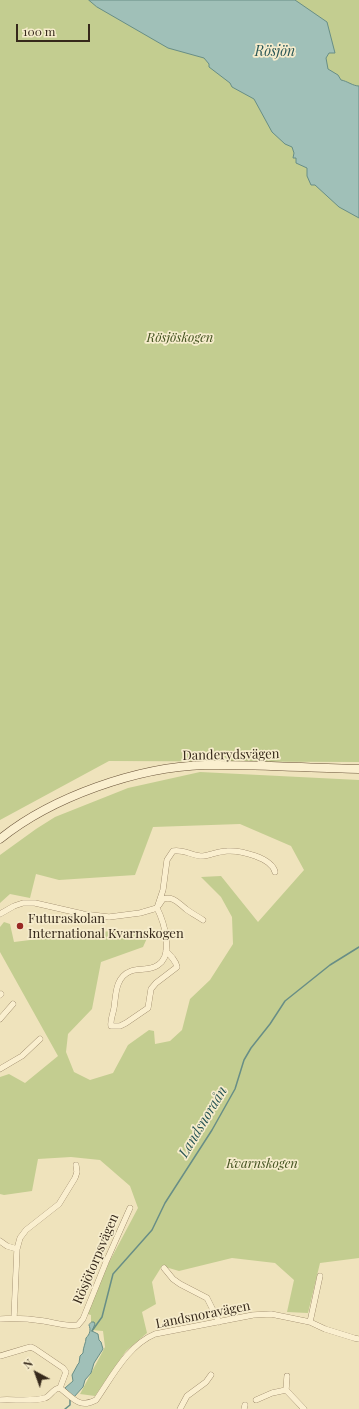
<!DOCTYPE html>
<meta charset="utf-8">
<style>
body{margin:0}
#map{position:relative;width:359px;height:1409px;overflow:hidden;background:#efe3bc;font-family:"Playfair Display",serif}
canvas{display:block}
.north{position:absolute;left:16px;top:1353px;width:40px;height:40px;-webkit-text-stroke:3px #f6eccc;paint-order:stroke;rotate:319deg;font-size:11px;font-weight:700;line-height:16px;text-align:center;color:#36291b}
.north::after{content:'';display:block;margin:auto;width:14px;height:18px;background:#36291b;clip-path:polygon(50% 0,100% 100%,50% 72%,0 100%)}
.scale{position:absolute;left:16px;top:24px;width:74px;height:18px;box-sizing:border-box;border:2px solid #36291b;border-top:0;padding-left:5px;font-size:12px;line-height:14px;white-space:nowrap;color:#36291b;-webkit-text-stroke:3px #f6eccc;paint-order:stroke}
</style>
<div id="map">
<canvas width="359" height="1409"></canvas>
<div class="north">N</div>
<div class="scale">100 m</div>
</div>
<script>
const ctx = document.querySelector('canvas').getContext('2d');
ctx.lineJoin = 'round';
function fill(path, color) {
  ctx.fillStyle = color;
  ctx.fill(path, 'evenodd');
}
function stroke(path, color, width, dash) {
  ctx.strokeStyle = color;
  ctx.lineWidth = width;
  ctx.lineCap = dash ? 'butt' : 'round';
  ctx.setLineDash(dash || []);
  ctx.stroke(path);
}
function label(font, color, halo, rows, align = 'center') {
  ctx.font = font + ' "Playfair Display",serif';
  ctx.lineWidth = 3.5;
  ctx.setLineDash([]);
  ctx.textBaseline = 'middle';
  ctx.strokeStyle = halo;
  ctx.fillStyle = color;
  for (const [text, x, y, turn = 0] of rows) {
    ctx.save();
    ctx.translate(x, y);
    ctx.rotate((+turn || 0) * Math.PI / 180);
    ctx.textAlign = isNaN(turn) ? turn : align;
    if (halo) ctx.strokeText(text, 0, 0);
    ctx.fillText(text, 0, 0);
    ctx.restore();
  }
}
const green = new Path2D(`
 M0,0H359V762L109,761L0,820Z
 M200,772L359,780V1258L320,1263L308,1313L287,1312L294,1280L275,1263L232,1258L179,1271L162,1266L152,1282L156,1304L142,1312L147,1333L126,1351L95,1396L80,1394L105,1347L103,1331L91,1330V1315L87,1314L97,1285L138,1208L130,1186L100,1160L71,1157L38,1159L32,1191L4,1195L0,1194V1077L9,1074L25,1083L58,1056L0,952V927L4,922L10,924L14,942L46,938L69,933L95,932L140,930L148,936L143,947L101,962L92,1009L68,1034L66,1052L74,1072L90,1080L113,1073L128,1045L149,1030L154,1031L155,1044L170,1041L182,1030L190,999L210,980L233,944L232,917L221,897L201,877L221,876L258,922L304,870L291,846L240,824L153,827L135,875L59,880L36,874L30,898L10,894L0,903V855L36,829L55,817L128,788Z`);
const water = new Path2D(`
 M89,0H295L327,22L335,53H329L326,58L328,69L338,75L341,80C347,81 353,86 359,86V218L339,207L315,185H311L307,176V168L296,163V158H293L294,153L292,147L285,144L272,132L254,99L232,87L230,83L209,67V64L204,58L168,48L97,7Z
 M92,1322H94L95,1324L92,1331L98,1334L99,1340L101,1342L103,1349L94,1363L91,1373L85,1380L83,1387L74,1397L65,1388L73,1381L72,1375L78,1364L79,1363L80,1356L83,1353C83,1347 86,1343 86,1338C90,1334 91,1330 89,1325Z`);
const stream = new Path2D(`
 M92,1331L102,1317L113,1274L152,1230L165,1203L212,1130L235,1089L244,1060L251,1048L270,1024L285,1001L330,965L359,947
 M65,1409L70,1405V1399`);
const minor = new Path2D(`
 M159,905L163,899C174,896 178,903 186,909C191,913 197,916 203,920
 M157,908C164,922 174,955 158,965C150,971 140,968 131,971C115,977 116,995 114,1008C113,1014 110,1020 111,1026H120L126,1023L148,1008L151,989L156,983L177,967C176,961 171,956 166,951
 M157,908L163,890L167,860L173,851C184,849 192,856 203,856C211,855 219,851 227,851C241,850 272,858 275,872
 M0,914L14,906L23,903H35L83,914L109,917L140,913L157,908
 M0,995L1,994
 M0,1019L13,1004
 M0,1069L22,1056L40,1039
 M0,1241L7,1246L17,1249
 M164,1268L173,1279L180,1284L207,1298L219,1322
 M14,1318L17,1249L20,1238L26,1230L59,1204L75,1178L77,1172L76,1165
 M0,1319C15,1318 30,1319 44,1321C56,1323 66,1327 78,1325L83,1319L106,1262L130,1208
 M310,1322L320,1276
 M0,1356L27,1348L31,1347L35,1349L63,1368L66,1372L60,1388
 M287,1376L286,1390L304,1409
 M0,1400C13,1399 32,1402 45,1398C51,1396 53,1388 60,1388C73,1398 79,1409 96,1400C112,1377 128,1345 155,1334L253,1315L271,1314L310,1322L325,1329L354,1338L359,1339
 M256,1400L272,1393L286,1390
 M180,1409L187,1396L206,1382L211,1375
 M244,1409L245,1405`);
const secondary = new Path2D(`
 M0,839C52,797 137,767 205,765C256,764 308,768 359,769`);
const markers = [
 [20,926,4,"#992823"]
];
const parkNames = [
 ["Rösjöskogen",180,338],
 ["Kvarnskogen",262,1164]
];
const streetNames = [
 ["Danderydsvägen",231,755,-1],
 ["Rösjötorpsvägen",96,1259,-67],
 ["Landsnoravägen",203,1315,-11]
];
const poiNames = [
 ["Futuraskolan",28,919],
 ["International Kvarnskogen",28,934]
];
const waterNames = [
 ["Rösjön",275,52],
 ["Landsnoraån",203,1122,-59]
];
fill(green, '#c3cd90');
fill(water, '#a0c0b8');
stroke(water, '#688e86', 1);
stroke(stream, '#688e86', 1.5);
stroke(minor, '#877255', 6);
stroke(secondary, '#695339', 9);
stroke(minor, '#faefcf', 5.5);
stroke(secondary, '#faefcf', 8);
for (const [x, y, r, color] of markers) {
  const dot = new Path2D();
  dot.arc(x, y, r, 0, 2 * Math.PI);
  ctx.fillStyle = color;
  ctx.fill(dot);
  stroke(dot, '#f6eccc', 1.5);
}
label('italic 13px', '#445320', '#f6eccc', parkNames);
label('13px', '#36291b', '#f6eccc', streetNames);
label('13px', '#36291b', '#f6eccc', poiNames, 'left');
label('italic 14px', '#295656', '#f6eccc', waterNames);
</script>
